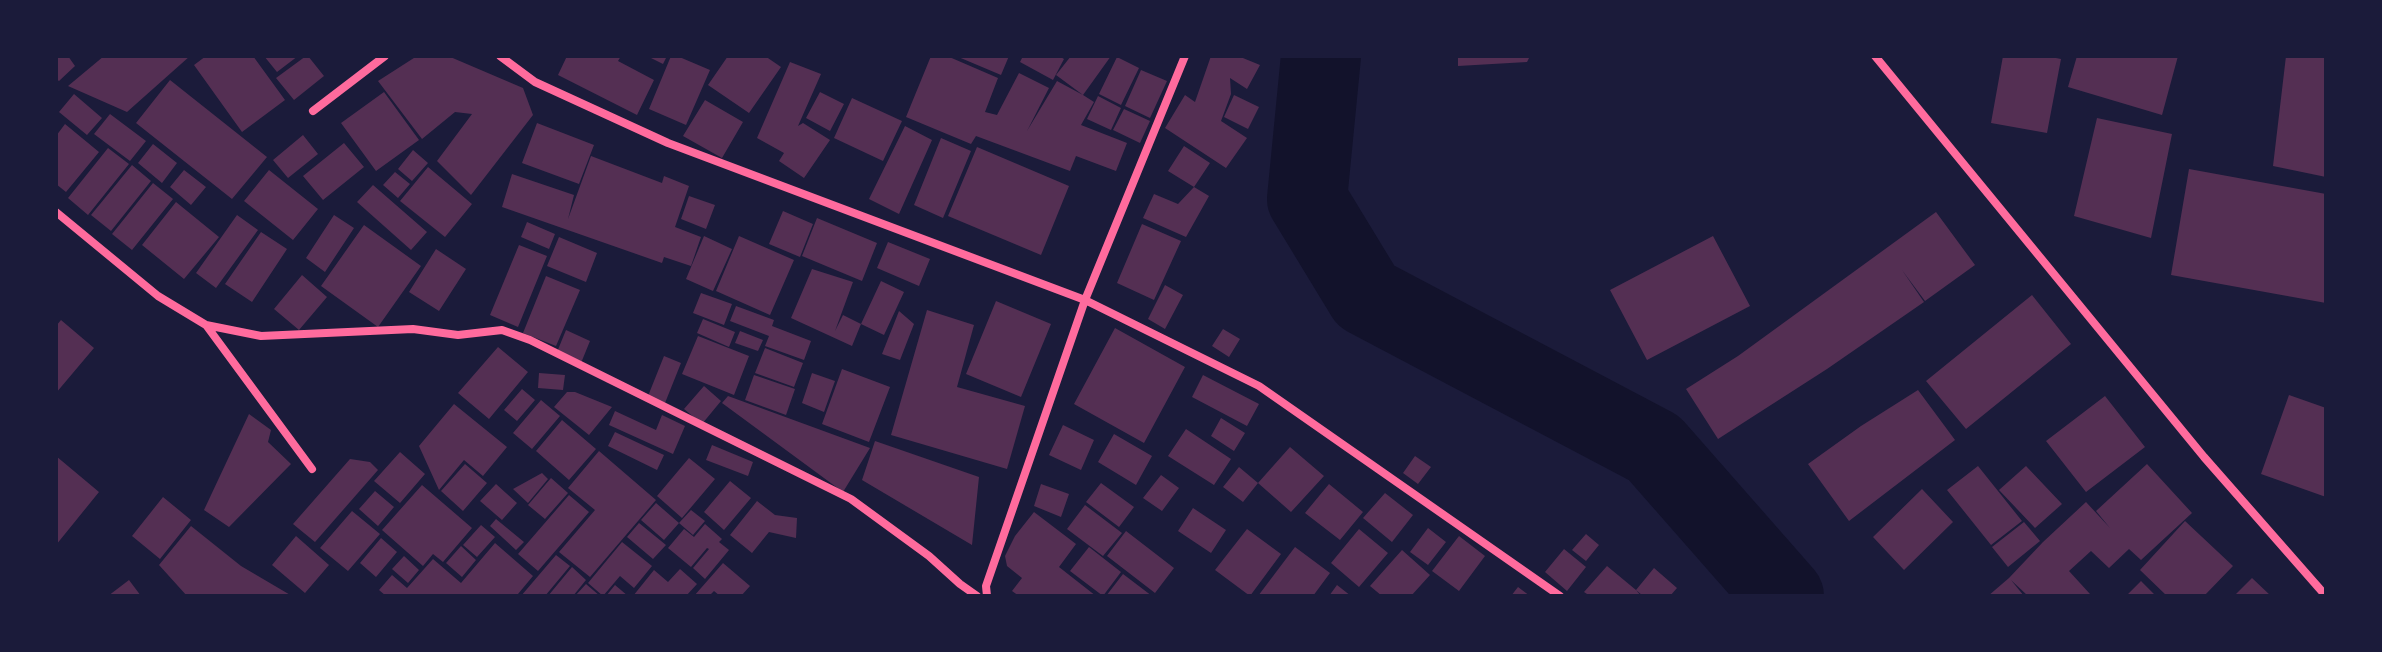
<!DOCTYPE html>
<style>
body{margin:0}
#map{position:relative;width:2382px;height:652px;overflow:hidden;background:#1b1b3a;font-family:"Golos Text",sans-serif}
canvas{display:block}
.frame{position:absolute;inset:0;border:58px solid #1b1b3a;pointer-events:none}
</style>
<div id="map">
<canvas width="2382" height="652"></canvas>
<div class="frame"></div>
</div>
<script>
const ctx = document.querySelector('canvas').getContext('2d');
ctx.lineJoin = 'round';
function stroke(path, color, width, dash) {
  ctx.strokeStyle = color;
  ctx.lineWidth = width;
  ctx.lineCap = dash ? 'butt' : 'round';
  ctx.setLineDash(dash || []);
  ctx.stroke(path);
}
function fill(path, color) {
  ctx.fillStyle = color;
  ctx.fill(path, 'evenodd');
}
const river = new Path2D(`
 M1321,56L1307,199L1366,296L1654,448L1784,596`);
const building = new Path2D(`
 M56,56H68L75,66L59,81L56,79Z
 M104,56H190L127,112L68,86Z
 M206,56H253L285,100L242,132L194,65Z
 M264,56H298L277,72Z
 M306,56H308L324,76L294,100L276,78Z
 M417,56H448L523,88L533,115L471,195L437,161L472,114L455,112L422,139L378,81Z
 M567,56H621L618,61L654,80L637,115L558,75Z
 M647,56H667L663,64Z
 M671,56H677L710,70L686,125L649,109Z
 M728,56H765L781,67L749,113L708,85Z
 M931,56H947L998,78L985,112L997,115L1019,73L1049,88L1027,131L1057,81L1083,95L1056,75L1071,56H1111L1083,95L1094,102L1081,125L1127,143L1116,171L1076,156L1070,171L976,136L971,144L906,117Z
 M956,56H1009L1001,75Z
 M1023,56H1059L1064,59L1053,80L1020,62Z
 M1211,56H1238L1260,65L1247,89L1230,78L1231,94L1221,121L1247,138L1226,168L1165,128L1185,95L1195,102Z
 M1458,56H1530L1527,62L1458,66Z
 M2003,56H2046L2061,59L2047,133L1991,123Z
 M2077,56H2178L2162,115L2068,87Z
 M2286,56H2326V177L2273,166Z
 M1117,57L1139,68L1121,105L1099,94Z
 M790,62L821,74L798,126L803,123L830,140L804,178L779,161L784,153L757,138Z
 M1141,70L1167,81L1150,118L1125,106Z
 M170,80L267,157L232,199L136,123Z
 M384,92L419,140L376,171L341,123Z
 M820,92L844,104L830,131L806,118Z
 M74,94L102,118L87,135L59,112Z
 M1234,95L1259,107L1248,129L1224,117Z
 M1098,96L1121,108L1111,130L1087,119Z
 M852,98L902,121L883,161L834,138Z
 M705,100L743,122L722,158L683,136Z
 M1124,109L1150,121L1140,143L1113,130Z
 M110,114L146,141L130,161L94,134Z
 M2097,118L2172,134L2151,238L2074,216Z
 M537,123L594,145L579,184L522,163Z
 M65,124L99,152L66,192L56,184V136Z
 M905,126L932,140L899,214L869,199Z
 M303,135L318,154L288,178L273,160Z
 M941,138L971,151L943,218L914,205Z
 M344,143L364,167L323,200L303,176Z
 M153,144L177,163L162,183L138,163Z
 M1184,146L1210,163L1194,187L1168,171Z
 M977,147L1069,186L1041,255L948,216Z
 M108,148L129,164L88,215L68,198Z
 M413,150L428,163L412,181L398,169Z
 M591,156L662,183L664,176L689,186L675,227L701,237L691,266L664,257L662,263L502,207L512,174L574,195L568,219Z
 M132,165L151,181L111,231L91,215Z
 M428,167L472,204L445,237L400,201Z
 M2189,169L2326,194V303L2171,275Z
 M184,170L206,187L191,205L170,187Z
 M269,170L318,209L293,240L244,201Z
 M395,172L410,184L398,198L383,185Z
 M153,183L173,199L132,250L112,234Z
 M373,185L427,232L411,250L357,202Z
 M1194,187L1209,196L1186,237L1143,218L1154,194L1178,204Z
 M689,196L715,205L706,229L681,219Z
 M176,202L219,237L184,279L142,245Z
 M783,211L813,224L800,257L769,244Z
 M1936,212L1975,265L1925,301L1902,270L1924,302L1827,369L1718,439L1686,389L1738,356Z
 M237,215L258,230L216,288L196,273Z
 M334,215L354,228L325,272L306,258Z
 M817,218L877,243L862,281L802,256Z
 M527,222L555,234L549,249L521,237Z
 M1142,224L1181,241L1154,300L1117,283Z
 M364,225L421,266L378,327L321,286Z
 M261,232L287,249L252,302L225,284Z
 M704,236L732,249L713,291L686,279Z
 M739,236L794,260L770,315L716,291Z
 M1713,236L1750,306L1647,360L1610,290Z
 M559,237L597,253L586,282L547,266Z
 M888,242L930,259L919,286L877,268Z
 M519,245L547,256L518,327L490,315Z
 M436,249L466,269L439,311L409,292Z
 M812,269L853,282L835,331L843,315L861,324L852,346L791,318Z
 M302,275L327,297L299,330L274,309Z
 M546,276L580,290L556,346L523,333Z
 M881,281L904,292L884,335L861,324Z
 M1165,285L1183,295L1165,329L1148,319Z
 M701,293L732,304L724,325L693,313Z
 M2032,295L2071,344L1966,429L1926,381Z
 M996,301L1051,324L1021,397L966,374Z
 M736,306L774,320L772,326L811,341L804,360L765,346L769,336L730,321Z
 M927,310L974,325L957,387L1025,406L1007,469L891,435Z
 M899,311L914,324L900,360L882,354Z
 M703,319L735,332L729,347L697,333Z
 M61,320L94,348L56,393V326Z
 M1115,328L1185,367L1144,443L1074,404Z
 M1223,329L1240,339L1229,357L1212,346Z
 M566,330L590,341L581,363L557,352Z
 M740,331L763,340L758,351L735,343Z
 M698,336L749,356L734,395L682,374Z
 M498,347L528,372L489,419L458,393Z
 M765,348L803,363L794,387L755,373Z
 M664,356L681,363L665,403L648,396Z
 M842,369L890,387L869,442L822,424Z
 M539,373L565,375L563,390L538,388Z
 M812,373L835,381L824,412L802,403Z
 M754,375L795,389L786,415L745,400Z
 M1203,375L1259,404L1247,426L1192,397Z
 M704,386L721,401L702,424L684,409Z
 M522,389L535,400L517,421L504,410Z
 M1918,390L1955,440L1849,521L1808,464L1861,426Z
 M567,392H575L612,407L589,435L554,407Z
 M2289,395L2326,408V497L2261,474Z
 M728,396L870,448L843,492L722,403Z
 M2105,396L2145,447L2086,492L2046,441Z
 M541,400L560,416L532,449L513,433Z
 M454,404L507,447L483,476L464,460L439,490L419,446Z
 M615,411L656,430L662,415L685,426L673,454L609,425Z
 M249,414L271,430L268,442L291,464L229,527L204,510Z
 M1221,418L1245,433L1234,451L1211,436Z
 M562,420L596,449L569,480L536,451Z
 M1063,425L1094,440L1081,470L1049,455Z
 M1186,429L1231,459L1214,485L1168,456Z
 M615,432L664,455L657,470L608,446Z
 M1114,434L1152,456L1136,485L1098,462Z
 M875,441L979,477L972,545L862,480Z
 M712,445L753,462L748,476L706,460Z
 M1290,447L1324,476L1291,512L1258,483Z
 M599,451L656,500L590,577L559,552L595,510L568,488Z
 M400,452L425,474L400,503L374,481Z
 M56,456L99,492L56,545Z
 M1415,456L1431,467L1418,484L1403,473Z
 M689,458L715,479L682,518L657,496Z
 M350,459L370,462L378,470L315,542L293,524Z
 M465,464L487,483L463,511L441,491Z
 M2147,464L2192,513L2141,560L2129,549L2109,568L2091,551L2069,571L2090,594L2088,596H2028L2011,580L2024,596H1988L2009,578L2043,542L2086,502L2110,528L2096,511Z
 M1978,466L2022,521L1991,545L1947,490Z
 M2026,466L2062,504L2035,528L1999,490Z
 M1239,467L1258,483L1243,502L1223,487Z
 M542,473L548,479L528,503L513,489Z
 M1161,475L1179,488L1162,511L1143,498Z
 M551,478L568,493L545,519L528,505Z
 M730,481L751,498L724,530L704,512Z
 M1101,483L1134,507L1119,527L1086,502Z
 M496,484L517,503L502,520L480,501Z
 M1041,484L1069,494L1061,517L1034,506Z
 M1329,484L1363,512L1340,540L1305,513Z
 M422,485L472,528L443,562L433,554L423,566L382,530Z
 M1922,489L1953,522L1904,570L1873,537Z
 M375,491L394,507L378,526L359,509Z
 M1385,493L1413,515L1392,542L1363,518Z
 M569,495L589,512L538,571L518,554Z
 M163,497L191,520L160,559L132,536Z
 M757,501L775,515L797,518L796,538L769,532L752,553L730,535Z
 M656,503L679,523L664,540L641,520Z
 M1085,505L1122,533L1103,556L1067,529Z
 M1193,508L1226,530L1211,553L1178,531Z
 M691,510L705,521L693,535L679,523Z
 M352,511L380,534L348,571L320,548Z
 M1034,512L1076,544L1059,567L1096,596H1019L1012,591L1022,578L1007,566L1005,556L1015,536Z
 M496,519L524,542L516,550L490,526Z
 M2185,521L2233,566L2204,596H2167L2140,570Z
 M2024,522L2040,541L2008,567L1992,547Z
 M639,523L666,545L653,559L627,537Z
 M705,524L722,539L719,542L729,550L705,579L693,568L709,549L707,548L691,567L668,548L684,529L694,537Z
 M481,525L495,537L477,557L463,545Z
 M191,526L241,566L292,596H187L159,565Z
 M1428,528L1446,542L1428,565L1410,552Z
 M1247,529L1281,554L1250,596L1215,570Z
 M1359,529L1388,553L1359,587L1331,563Z
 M1126,531L1174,568L1155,593L1107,556Z
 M1586,534L1599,545L1586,561L1572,550Z
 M296,536L329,565L305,593L272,565Z
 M1459,536L1485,556L1459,591L1432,571Z
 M381,538L397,552L376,577L360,563Z
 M622,542L652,566L634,588L620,576L603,596L588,583Z
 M495,543L533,576L518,594L521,596H386L379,590L392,575L407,588L433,559L461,583Z
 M461,546L476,560L462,577L446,563Z
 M1089,547L1121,572L1103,596L1070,571Z
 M1295,547L1330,573L1313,596H1258Z
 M1564,549L1586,567L1567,591L1545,572Z
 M1402,550L1430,575L1411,596H1382L1370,586Z
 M556,555L570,566L545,596H521Z
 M404,556L419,570L408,583L392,569Z
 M723,563L750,586L741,596H720L714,591L709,596H694Z
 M1607,566L1636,590L1641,596H1590L1584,592Z
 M572,567L586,580L573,596H548Z
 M1654,568L1677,588L1670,596H1643L1636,590Z
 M680,569L697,584L686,596H633L654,570L668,582Z
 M1123,574L1152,596H1106Z
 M2252,578L2271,596H2234Z
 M129,580L141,596H108Z
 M2141,581L2156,596H2126Z
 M586,584L600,596H575Z
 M615,585L628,596H606Z
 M1337,585L1351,596H1329Z
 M1518,587L1530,596H1511Z`);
const minor = new Path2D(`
 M500,56L535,82L668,143L1085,300L1259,386L1560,596
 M1875,56L2204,457L2326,596
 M313,111L385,56
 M56,212L158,296L206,325L261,336L413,329L458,335L502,330L530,340L851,499L929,556L960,584L977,596
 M206,325L312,469
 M987,596L986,586L1085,300L1185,56`);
stroke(river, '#12122b', 80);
fill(building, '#542f53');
stroke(minor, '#ff6b9d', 8);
</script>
